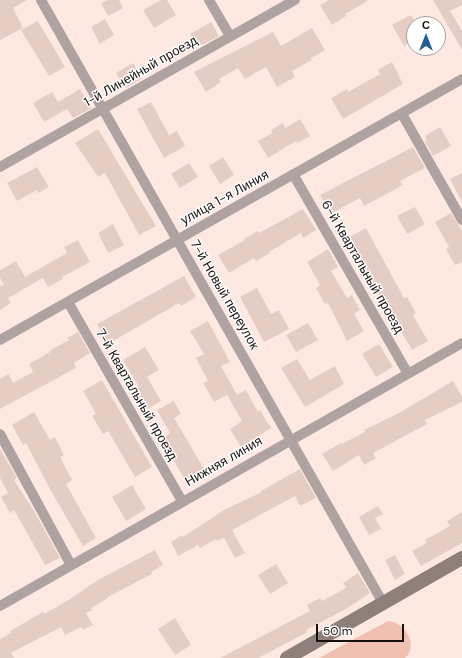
<!DOCTYPE html>
<meta charset="utf-8">
<style>
body{margin:0}
#map{position:relative;width:462px;height:658px;overflow:hidden;background:#fee9e2;font-family:"DM Sans",sans-serif}
canvas{display:block}
.north{position:absolute;left:406px;top:16px;width:40px;height:40px;box-sizing:border-box;background:#fff;border:1px solid #a39f9e;border-radius:50%;rotate:0deg;font-size:11px;font-weight:700;line-height:16px;text-align:center;color:#18100d}
.north::after{content:'';display:block;margin:auto;width:14px;height:18px;background:#225d94;clip-path:polygon(50% 0,100% 100%,50% 72%,0 100%)}
.scale{position:absolute;left:316px;top:624px;width:88px;height:18px;box-sizing:border-box;border:2px solid #18100d;border-top:0;padding-left:5px;font-size:12px;line-height:14px;white-space:nowrap;color:#18100d;-webkit-text-stroke:3px #fff;paint-order:stroke}
</style>
<div id="map">
<canvas width="462" height="658"></canvas>
<div class="north">С</div>
<div class="scale">50 m</div>
</div>
<script>
const ctx = document.querySelector('canvas').getContext('2d');
ctx.lineJoin = 'round';
function fill(path, color) {
  ctx.fillStyle = color;
  ctx.fill(path, 'evenodd');
}
function stroke(path, color, width, dash) {
  ctx.strokeStyle = color;
  ctx.lineWidth = width;
  ctx.lineCap = dash ? 'butt' : 'round';
  ctx.setLineDash(dash || []);
  ctx.stroke(path);
}
function label(font, color, halo, rows, align = 'center') {
  ctx.font = font + ' "DM Sans",sans-serif';
  ctx.lineWidth = 3;
  ctx.setLineDash([]);
  ctx.textBaseline = 'middle';
  ctx.strokeStyle = halo;
  ctx.fillStyle = color;
  for (const [text, x, y, turn = 0] of rows) {
    ctx.save();
    ctx.translate(x, y);
    ctx.rotate((+turn || 0) * Math.PI / 180);
    ctx.textAlign = isNaN(turn) ? turn : align;
    if (halo) ctx.strokeText(text, 0, 0);
    ctx.fillText(text, 0, 0);
    ctx.restore();
  }
}
const green = new Path2D(`
 M388,621C405,622 419,645 405,658H319Z`);
const building = new Path2D(`
 M0,0H27L13,8L23,28L0,40Z
 M108,0H119L123,8L108,16L101,3Z
 M161,0H167L176,15L154,28L143,10Z
 M329,0H369L345,14L346,16L332,25L320,5Z
 M433,0H462V5L450,11L462,31V50Z
 M411,15L414,21V40L404,46L392,25Z
 M105,19L114,35L100,44L91,27Z
 M38,21L65,67L49,76L21,30Z
 M211,22L219,36L198,47L190,34Z
 M312,28L325,50L311,58L312,60L292,71L295,77L277,87L266,67L245,79L238,68L219,79L221,82L206,92L194,72L273,32L281,46Z
 M392,62L403,84L343,119L331,98L347,89L348,92L380,74L378,70Z
 M133,63L142,79L125,88L116,73Z
 M80,89L92,108L73,118L67,109L44,122L33,103L52,92L58,102Z
 M151,102L169,135L177,131L185,146L164,158L137,109Z
 M300,119L310,136L298,143L296,141L268,158L258,141L272,133L271,130L283,123L285,128Z
 M440,127L451,146L433,156L425,141L427,140L425,136Z
 M98,129L156,226L139,235L105,173L98,177L75,143Z
 M413,147L425,168L400,181L403,185L364,206L360,198L330,214L320,195Z
 M223,157L234,175L220,184L209,166Z
 M189,163L198,177L180,188L171,174Z
 M37,167L49,187L38,193L37,190L17,201L7,183Z
 M462,173V202L450,179Z
 M415,207L425,224L407,234L397,216Z
 M303,209L316,230L303,238L301,233L269,252L270,253L256,261L254,258L229,273L218,255L245,240L244,239L258,231L259,233Z
 M451,213L462,231V262L455,265L446,249L449,247L435,222Z
 M113,224L124,245L108,253L98,233Z
 M366,228L404,298L407,297L416,313L413,315L428,341L412,350L346,239Z
 M78,240L90,262L62,277L63,279L48,287L43,278L8,298L11,303L0,310V284L1,286L4,285L0,278V270L16,261L25,277L67,253L64,247Z
 M328,249L338,267L331,271L347,298L352,295L360,310L354,314L364,331L347,341L328,303L325,304L316,288L320,285L307,262Z
 M184,276L196,297L181,306L179,303L108,344L97,324Z
 M257,288L271,314L279,310L289,329L264,342L240,297Z
 M208,321L230,362L221,366L237,395L246,390L258,412L260,410L271,428L241,447L230,429L242,421L227,395L214,402L203,383L208,381L196,358L204,354L190,331Z
 M308,323L318,340L296,352L286,335Z
 M78,332L90,353L74,363L76,368L0,409V379L9,374L13,383L33,372L29,364L50,352L49,351L69,340L67,338Z
 M379,344L393,367L376,377L362,354Z
 M145,347L159,370L147,377L161,401L145,410L134,390L139,387L123,360Z
 M297,359L310,380L335,366L344,384L305,407L281,368Z
 M102,380L152,467L135,477L108,431L103,434L92,416L96,414L83,391Z
 M453,381L462,397V402L425,420L427,424L373,453L376,458L364,465L359,455L333,471L322,454L341,443L342,444L365,432L364,430L399,413Z
 M174,401L181,414L174,418L206,472L187,483L161,439L170,433L157,410Z
 M34,412L50,440L55,437L64,455L60,457L72,480L66,484L96,538L83,546L51,491L26,443L23,445L12,425Z
 M0,449L17,478L14,480L34,511L60,558L45,565L14,510L10,513L1,497L8,493L0,478Z
 M300,469L316,498L300,506L295,496L232,530L245,553L235,558L224,538L217,541L216,539L200,548L198,545L178,556L171,542L182,535L183,537L224,510L262,492L261,491Z
 M132,485L146,509L126,521L112,497Z
 M378,506L383,514L375,518L381,529L369,535L359,517Z
 M462,512V543L421,566L412,551L427,543L425,540L450,526L447,521Z
 M155,550L163,565L151,572L152,574L108,597V598L91,608L92,610L86,613L93,625L83,630L81,627L65,635L61,627L11,653L14,658H0V639L11,633L10,631L43,612L44,614L67,601L98,580Z
 M395,555L405,574L395,580L385,560Z
 M276,564L288,583L270,594L258,575Z
 M358,573L370,593L346,609L306,630L308,632L258,658H220L310,611L307,605L320,598L322,601L346,588L343,583Z
 M175,618L191,645L175,655L158,629Z`);
const street = new Path2D(`
 M41,0L383,603
 M209,0L230,36
 M402,114L462,220
 M0,167L295,0
 M293,174L407,372
 M68,302L182,501
 M0,340L462,79
 M0,434L71,565
 M0,606L462,343`);
const secondary = new Path2D(`
 M287,658L462,558`);
const streetNames = [
 ["1-й Линейный проезд",141,72,-30],
 ["улица 1-я Линия",225,198,-29],
 ["6-й Квартальный проезд",362,267,60],
 ["7-й Новый переулок",224,295,60],
 ["7-й Квартальный проезд",136,395,60],
 ["Нижняя линия",224,462,-30]
];
fill(green, '#f0c1b0');
fill(building, '#e6cdc4');
stroke(street, '#aea3a0', 10);
stroke(secondary, '#8f7f7a', 14);
label('13px', '#18100d', '#fff', streetNames);
</script>
